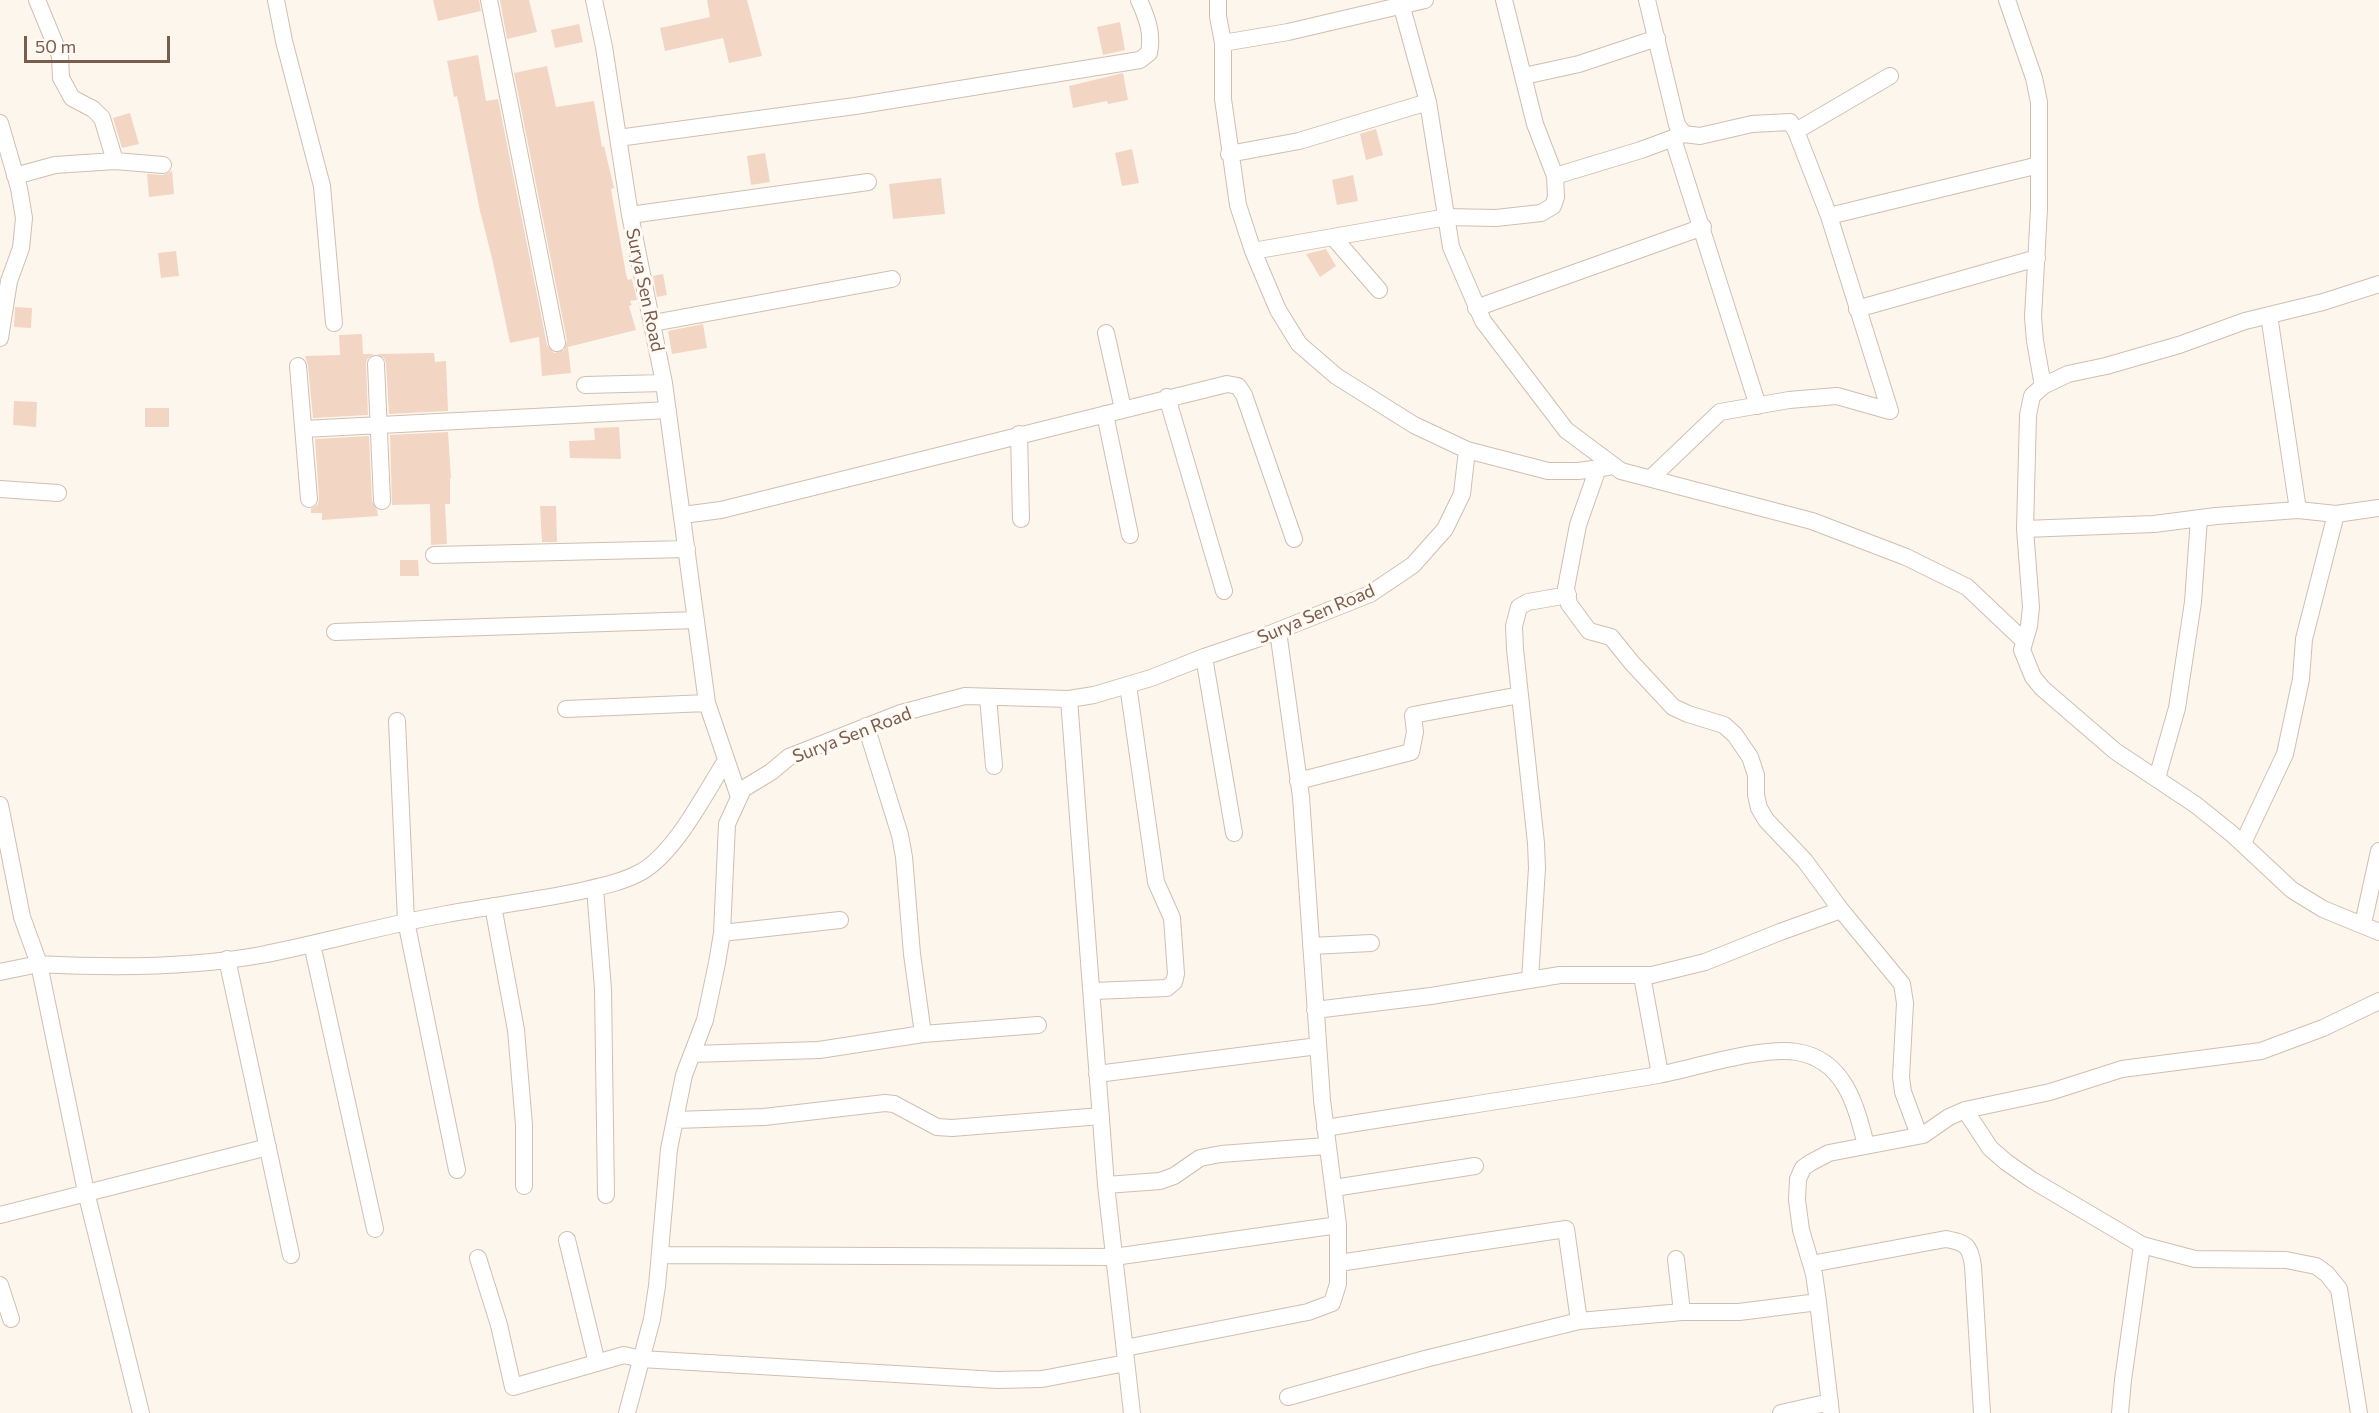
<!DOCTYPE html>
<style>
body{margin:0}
#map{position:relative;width:2379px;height:1413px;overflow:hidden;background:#fdf6ec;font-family:Commissioner,sans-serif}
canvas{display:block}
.scale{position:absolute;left:24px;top:36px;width:146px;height:27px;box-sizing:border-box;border:3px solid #7a5c4d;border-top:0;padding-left:8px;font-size:18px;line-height:21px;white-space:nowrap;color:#7a5c4d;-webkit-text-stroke:4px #fffaf3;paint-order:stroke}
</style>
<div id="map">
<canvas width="2379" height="1413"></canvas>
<div class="scale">50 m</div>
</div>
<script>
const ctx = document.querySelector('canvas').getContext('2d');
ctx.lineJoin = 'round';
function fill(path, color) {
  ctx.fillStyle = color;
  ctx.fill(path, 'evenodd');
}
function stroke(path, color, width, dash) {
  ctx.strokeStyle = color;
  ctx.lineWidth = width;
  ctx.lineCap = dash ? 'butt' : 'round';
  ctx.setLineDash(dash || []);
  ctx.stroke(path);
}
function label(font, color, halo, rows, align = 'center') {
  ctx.font = font + ' Commissioner,sans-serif';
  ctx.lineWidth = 6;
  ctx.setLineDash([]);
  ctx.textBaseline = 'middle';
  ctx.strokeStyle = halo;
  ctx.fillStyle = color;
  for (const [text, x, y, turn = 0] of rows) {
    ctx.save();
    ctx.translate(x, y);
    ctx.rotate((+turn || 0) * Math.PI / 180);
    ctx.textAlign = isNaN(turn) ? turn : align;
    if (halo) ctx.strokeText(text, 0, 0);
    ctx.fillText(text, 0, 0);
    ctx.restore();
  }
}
const building = new Path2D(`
 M433,0H479L481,11L438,21Z
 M500,0H529L537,32L507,39Z
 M707,0H747L762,56L729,63L723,38L665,51L660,28L710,17Z
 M1120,22L1125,50L1103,55L1097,27Z
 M579,24L583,42L555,48L551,30Z
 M478,55L486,101L498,99L547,345L554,353L564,350L567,341L514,73L547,66L556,107L594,101L602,147L604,146L614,188L611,189L626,274L628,280L632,279L637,300L630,301L632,305L629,306L636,330L568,347L571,373L542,376L539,337L510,343L492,258L480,211L457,96L454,97L447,61Z
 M1123,73L1128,100L1108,104L1107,101L1073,108L1069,86Z
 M130,113L139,144L122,148L113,118Z
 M1376,129L1383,155L1366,160L1360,134Z
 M1132,149L1139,183L1122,186L1115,153Z
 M765,153L770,182L751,185L747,156Z
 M172,171L174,194L149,197L147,174L163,175Z
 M1353,175L1358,201L1337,205L1332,180Z
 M941,178L945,214L893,219L889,184Z
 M1326,249L1336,266L1320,277L1306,254Z
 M176,251L179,276L161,278L158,253Z
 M663,274L667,295L657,297L653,276Z
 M15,307L32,308L31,328L14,327Z
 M703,324L707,348L672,354L668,331Z
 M362,334L363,354H374L367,359L366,364L368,415L313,418L308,365L305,356L340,355L339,335Z
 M434,353L435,362L446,361L448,411L389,414L386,363L384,358L377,354Z
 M14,401L37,402L36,427L13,425Z
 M145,408H169V427H145Z
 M619,427L621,459L570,458L569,441L595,440L594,428Z
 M448,432L451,478H450V504H445L447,544L431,545L430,504L392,505L390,435Z
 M369,436L372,501L377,510L378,516L322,520V513H311V509L318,504L319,498L315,439Z
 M540,506H556L557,542H542Z
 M400,560H418L419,576H400Z`);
const minor = new Path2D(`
 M276,0L284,41L322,186L334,323
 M489,0L557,343
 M594,0L604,47L630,215L664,383L707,703L739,797
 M1218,0V16L1223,43V99L1238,205L1253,251L1278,310L1299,344L1336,376L1414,425L1467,450L1548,471H1578L1608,467
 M1400,0L1428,102L1451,247L1483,321L1566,430L1621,471L1812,521L1906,557L1967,587L2024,641
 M1504,0L1535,124L1555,176
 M1647,0L1677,125L1684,134L1700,136L1752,124L1790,122L1796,131L1829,216L1890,411
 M2007,0L2034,78L2039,102V209L2033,317L2035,341L2043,386
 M1223,43L1288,32L1425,0
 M1524,76L1579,64L1657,38
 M0,123L19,188L24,218L21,248L9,281L0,338
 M1796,131L1890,76
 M618,138L855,106L1140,60L1149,53C1153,33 1147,18 1139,0
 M1673,139L1758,406
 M1229,154L1299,141L1428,102
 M115,161L163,165
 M15,176L55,165L115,161L102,118L93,109L72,98L61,78L60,56L37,0
 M630,215L868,182
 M1829,216L2039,165
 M1333,237L1379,290
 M1253,251L1447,217L1496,218L1541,213L1553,206L1556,197L1555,176L1641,150L1684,134
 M2379,284L2323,302L2245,321L2179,345L2106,366L2068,374L2043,386L2032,396L2028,415L2025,529L2031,607L2029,626L2022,650L2033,677L2042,688L2115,751L2196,805L2232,834L2292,890L2323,909L2379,932
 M1476,308L1703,227
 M1857,309L2037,258
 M2269,315L2298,510
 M653,323L892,279
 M1106,333L1123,409
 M376,364L382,501
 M298,366L309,499
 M585,385L664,383
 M1167,397L1224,591
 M1105,414L1130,535
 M304,429L668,410
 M1019,434L1021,519
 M1598,468L1578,525L1566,588L1569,604L1589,631L1611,637L1632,663L1673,707L1688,714L1724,725L1735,735L1750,757L1756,775V795L1759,808L1766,820L1805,861L1841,910L1902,984L1905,1003L1901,1077L1903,1092L1919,1135
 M1651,478L1720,412L1789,400L1837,396L1890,411
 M0,489L58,493
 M683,515L721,510L1227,384L1238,386L1244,395L1294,539
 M2025,529L2154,524L2216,516L2298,510L2336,514L2379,508
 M434,555L687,549
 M335,632L696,620
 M1204,657L1234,833
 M988,697L994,766
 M1069,699L1106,1185L1132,1413
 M566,709L707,703
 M397,721L406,921L457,1170
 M866,726L900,835L904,857L912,954L923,1034
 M2157,778L2177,708L2193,602L2199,518
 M1298,781L1411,752L1415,732L1413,715L1520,695
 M0,805L22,917L39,964C112,968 189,968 261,955C323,943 384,925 447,914C490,906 533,901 576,892C598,887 621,883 641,872C675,853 704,795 725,762
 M2243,843L2285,754L2301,679L2304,639L2336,514
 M595,888L603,989L606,1195
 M493,906L516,1030L524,1125V1186
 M2363,924L2379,851
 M722,933L840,920
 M312,944L375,1229
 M1311,946L1371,943
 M227,959L291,1255
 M0,972L39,964L86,1192L141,1413
 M1642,976L1660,1074
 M1530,980L1537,868L1536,843L1515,649L1514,626L1519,607L1528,602L1568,595
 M1093,991L1167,988L1174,982L1176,974L1172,918L1156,882L1128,685
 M1315,1010L1431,996L1560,975H1652L1705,962L1780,932L1841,910
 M692,1054L819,1050L923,1034L1038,1025
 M1097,1074L1318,1046
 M1965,1110L1990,1148L2006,1162L2032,1180L2142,1245L2195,1259L2286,1260L2316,1266L2327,1274L2339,1289L2359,1413
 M675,1120L764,1117L885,1103L894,1104L937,1127L952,1128L1101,1116
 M1325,1128C1436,1110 1547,1094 1658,1075C1695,1068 1762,1046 1797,1052C1845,1060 1856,1106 1866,1145
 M1106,1185L1160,1181L1174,1176L1200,1158L1221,1154L1326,1146
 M1334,1188L1475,1166
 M0,1215L268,1147
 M567,1240L597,1363
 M660,1255L1114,1257L1338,1225
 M478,1258L499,1325L513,1387L624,1355L641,1359L997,1380L1042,1379L1126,1363
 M1676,1259L1682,1312
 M1339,1263L1566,1229L1579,1321
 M1811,1264L1946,1239C1966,1243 1970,1245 1973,1266L1982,1413
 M0,1285L11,1319
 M1125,1348L1308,1312L1332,1303L1338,1284V1225L1322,1100L1301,797L1278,631
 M1288,1397L1425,1359L1579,1321L1682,1312H1739L1818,1302
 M627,1413L652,1319L657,1286L669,1149L684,1075L705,1020L717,963L722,933L727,824L743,789L771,772L789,757L901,713L965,696L1069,699L1094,695L1151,678L1204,657L1257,639L1370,594L1413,565L1445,529L1462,494L1467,450
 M1781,1413L1830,1402
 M1831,1413L1818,1302L1814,1274L1801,1230L1797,1200L1798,1179L1803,1168L1810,1163L1829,1153L1923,1135L1949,1117L1965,1110L2050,1092L2122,1069L2261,1051L2323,1028L2379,1001
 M2120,1413L2123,1380L2142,1245`);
const streetNames = [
 ["Surya Sen Road",645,290,78],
 ["Surya Sen Road",1316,614,-23],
 ["Surya Sen Road",852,735,-21]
];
fill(building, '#f3d5c3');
stroke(minor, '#d1beb0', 18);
stroke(minor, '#fff', 16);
label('18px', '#7a5c4d', '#fffaf3', streetNames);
</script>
